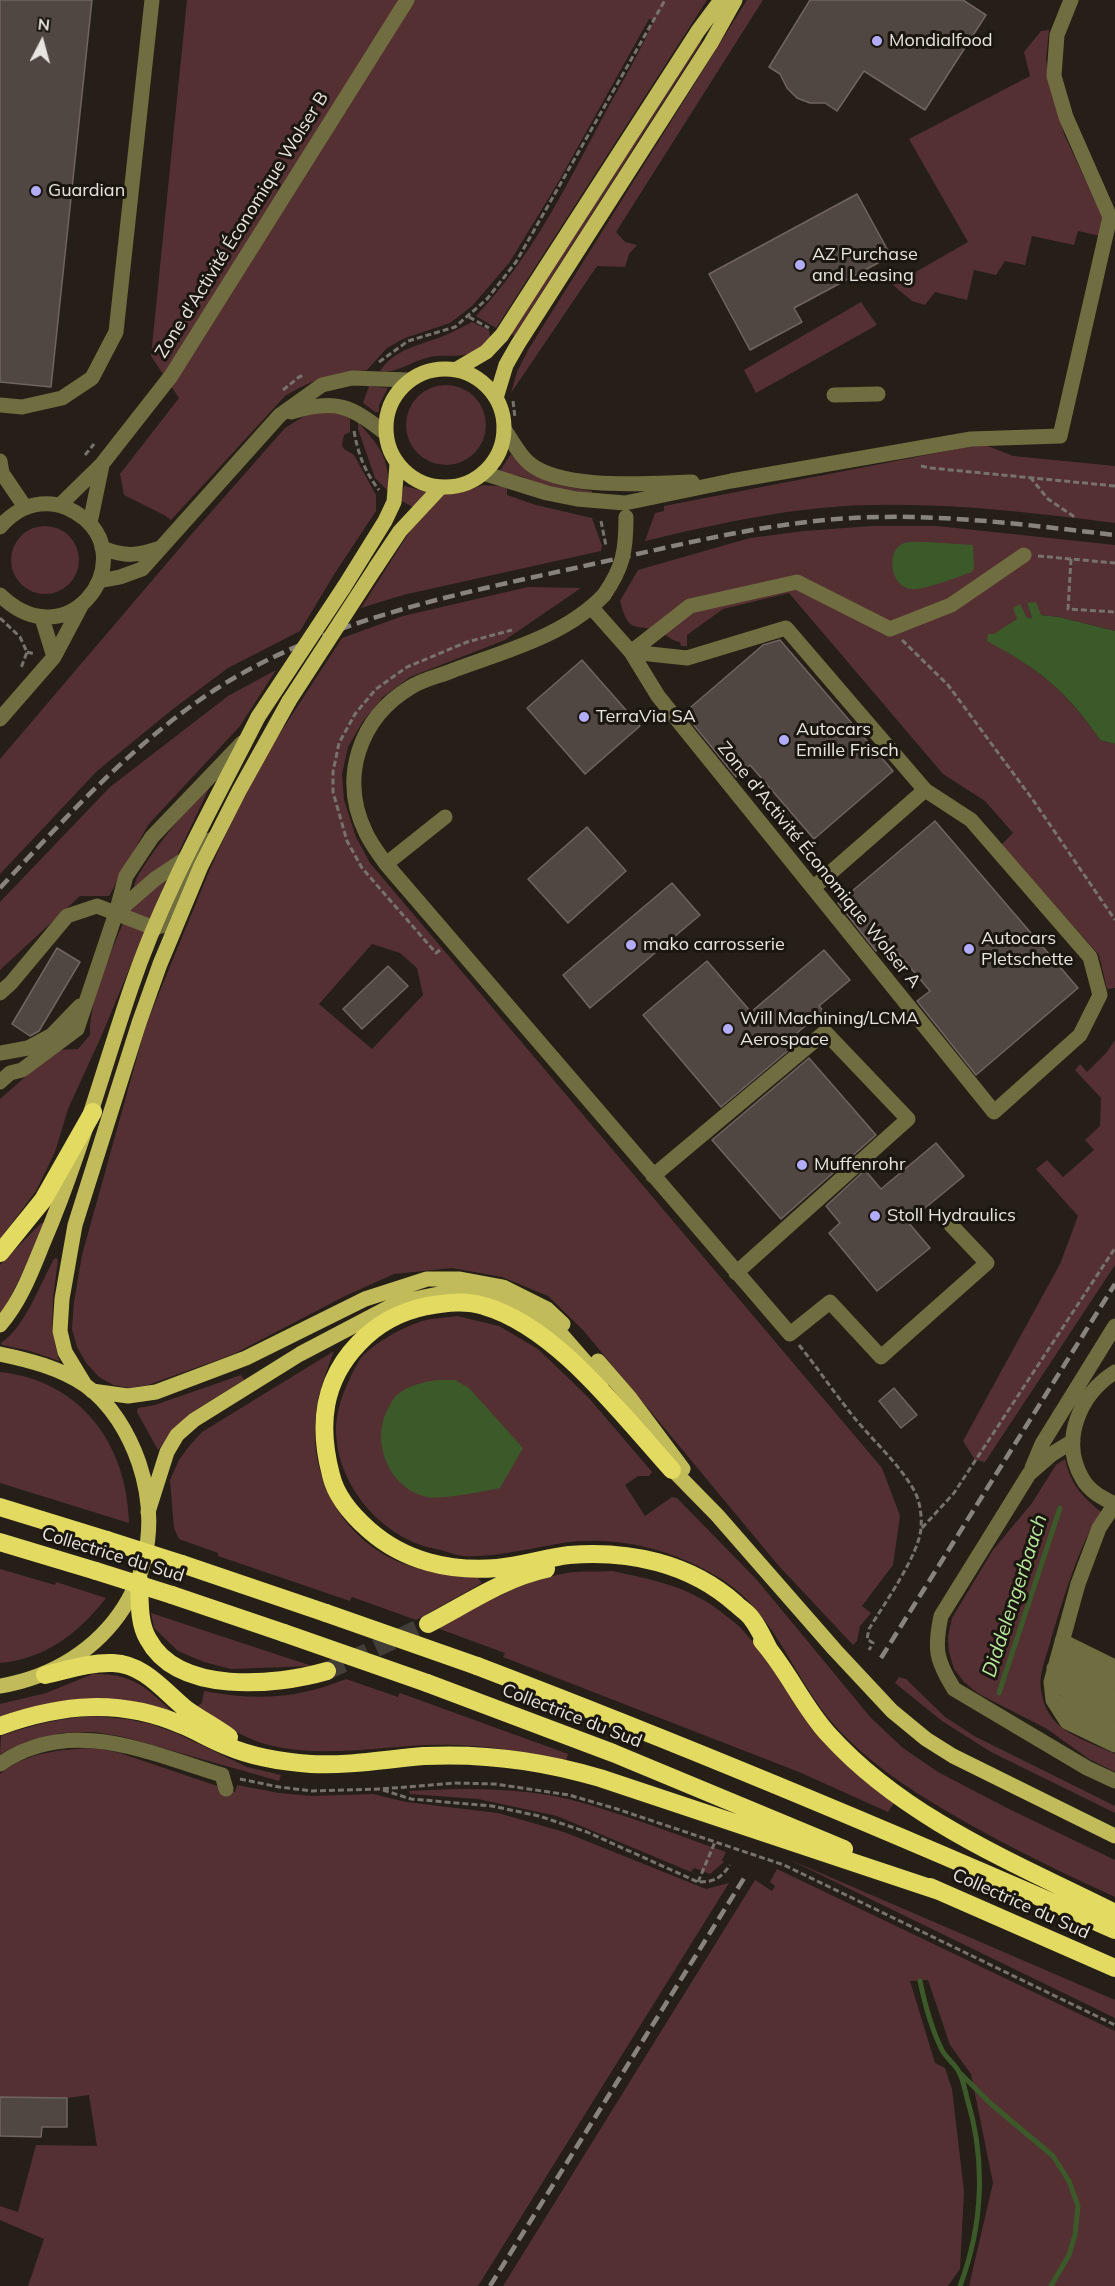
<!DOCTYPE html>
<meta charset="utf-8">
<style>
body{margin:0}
#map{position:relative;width:1115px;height:2286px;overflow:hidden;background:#251f18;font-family:Mulish,sans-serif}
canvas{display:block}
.north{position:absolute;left:12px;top:12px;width:60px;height:60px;-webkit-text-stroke:4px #1b160f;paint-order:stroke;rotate:6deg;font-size:16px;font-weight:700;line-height:24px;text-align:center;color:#e8e4df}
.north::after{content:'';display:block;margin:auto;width:21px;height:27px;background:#e8e4df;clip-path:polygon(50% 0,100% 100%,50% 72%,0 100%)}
</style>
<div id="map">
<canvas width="1115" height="2286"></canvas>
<div class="north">N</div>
</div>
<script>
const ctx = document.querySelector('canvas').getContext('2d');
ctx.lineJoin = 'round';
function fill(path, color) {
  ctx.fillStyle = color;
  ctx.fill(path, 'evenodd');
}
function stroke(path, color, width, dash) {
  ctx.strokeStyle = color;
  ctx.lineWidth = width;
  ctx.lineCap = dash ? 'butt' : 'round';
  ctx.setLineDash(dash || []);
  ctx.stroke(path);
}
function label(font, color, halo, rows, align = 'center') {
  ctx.font = font + ' Mulish,sans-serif';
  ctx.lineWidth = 6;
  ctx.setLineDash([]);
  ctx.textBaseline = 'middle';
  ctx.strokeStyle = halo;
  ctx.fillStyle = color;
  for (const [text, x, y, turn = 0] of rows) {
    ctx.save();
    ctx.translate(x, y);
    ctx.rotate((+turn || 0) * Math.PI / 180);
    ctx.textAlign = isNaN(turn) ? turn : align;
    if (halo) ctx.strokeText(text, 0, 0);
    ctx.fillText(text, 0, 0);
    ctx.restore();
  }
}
const green = new Path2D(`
 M187,0H707L496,328L476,316C532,257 565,188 603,117C620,85 640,53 654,20L649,19L556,186L509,263L472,306L450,323L405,338L387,348L367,370C332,374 315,378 285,396L171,520L164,515L124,495L120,474L179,398L151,356Z
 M747,0H763L616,232L625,242L637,245L629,254L625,267L597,266L511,393L517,372L528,350Z
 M1049,30L1046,59L1049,78L1064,134L1102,216L1105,237L1078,231L1074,245L1032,236L1025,265L1005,261L996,275L974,270L967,300L935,292L925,305L912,301L893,285L968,242L909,139L1030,76L1024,52L1041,31Z
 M699,40L702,41L514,336L511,333Z
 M861,302L877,325L756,393L744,370Z
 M472,322L489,330L490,337C484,343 479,350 472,353C458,358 444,354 430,357C413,360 398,374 380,371C395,348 422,345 446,335C455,331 464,326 472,322Z
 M406 425a40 40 0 1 1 80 0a40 40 0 1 1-80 0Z
 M369,386L388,388L379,405V412H375L363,403Z
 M327,412L340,413L350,419V432L344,435L342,445L344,449L354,455L376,495V511L335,573L300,631L228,668L173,709L97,771L0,874V759L190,536L285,428L306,415Z
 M358,422C379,446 390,457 388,491L375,478L358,429Z
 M983,444L1013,456L1115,466V523C1035,513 954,503 874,505C796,506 720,523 645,541L655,513L664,511V506Z
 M511,454C535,482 556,485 592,491V494L549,487L520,476L499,472Z
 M483,485L507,487V495L536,505L592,518L602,546L601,551L403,595L361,608L410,531L413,507L400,500L404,486L437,494L461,493Z
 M872,526H937L1115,545V631L1059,617L1041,615L1027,603L1032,618L1027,619L1019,604L1018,619L987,640C1038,669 1067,691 1100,740L1115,744V988L1107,989L1099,955L1001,845L1013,833L985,801L943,774L789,593L723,609L687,635V646H681L680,642C671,641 666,634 658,631C632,623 629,634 620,601L638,570L750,538L804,531Z
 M11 560a34 34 0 1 1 68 0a34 34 0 1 1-68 0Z
 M528,587L581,588L505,640L410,677L383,697L363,721L348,747L342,774L344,800L356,837L370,863L882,1468L900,1516L893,1565L862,1606L871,1613L860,1626L857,1641L853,1645L778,1565L583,1330L548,1296L502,1277L452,1268L394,1274L345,1296L234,1354L148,1385L130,1388L113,1385L99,1377L87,1364L77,1347L72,1329L74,1302L82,1255L146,1025L210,869L243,797L271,747L342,638L403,616ZM372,944L400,953L417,968L423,995L372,1049L319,1004Z
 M276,670L240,726L148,825L109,896H80L0,970V902L110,787L228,696Z
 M213,780L169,873L101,1037L68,1109L55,1152L36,1191L0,1239V1099L56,1050L78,1049L90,1035C89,994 115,947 128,909C132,897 133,884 139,874C159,840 188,810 213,780Z
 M1115,1040V1265L985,1462L975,1460L963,1441L1060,1264L1078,1216L1036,1169L1047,1160L1063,1177L1094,1150L1085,1140L1100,1126L1101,1098L1075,1070L1080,1064L1087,1072L1107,1052Z
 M41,1223L47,1224L0,1317V1265Z
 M56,1258L58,1260L53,1299L52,1330L59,1361L30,1351L2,1345L1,1343C25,1327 40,1284 54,1259Z
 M457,1316L499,1326L538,1349L588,1397L652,1472L649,1476H638L625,1485L645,1516L672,1497L677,1498L757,1580L871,1718L903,1748L938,1772L1009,1809L1115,1860V1897C1065,1874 1017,1851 969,1824C920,1796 875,1769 837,1728C795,1683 777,1615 723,1580C675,1550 619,1535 562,1543C532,1548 493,1558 463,1556C456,1555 448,1552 441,1550C433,1548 425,1547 418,1544C372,1526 335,1478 336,1427C337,1404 348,1380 359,1361C367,1347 401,1328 417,1323C429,1318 444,1318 457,1316Z
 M334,1351C327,1370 318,1392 316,1413C308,1477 342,1540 404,1564C428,1573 452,1575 477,1577L482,1583L416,1620L352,1597L350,1601L218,1556V1553L179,1539L174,1528L170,1480L179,1460L190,1445L202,1432Z
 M0,1372C82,1381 127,1445 129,1523L0,1483Z
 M241,1375L244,1380L189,1414L158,1450L137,1412L138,1408L155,1405Z
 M1065,1459C1071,1485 1081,1495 1101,1512C1080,1541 1062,1603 1051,1639C1048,1651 1043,1663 1041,1675C1039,1689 1043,1706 1052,1718C1064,1735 1097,1745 1115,1754V1772L1089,1759L1047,1729L979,1694L964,1682L954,1669L949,1652L948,1637L952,1618L993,1550L1032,1503L1056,1465Z
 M0,1569L55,1585L56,1582L106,1598C79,1633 45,1659 0,1663Z
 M612,1571C646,1578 681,1585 710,1604C721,1611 730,1619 740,1627L894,1803L888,1812L799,1772L503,1657L505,1653L437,1628C481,1606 526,1577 575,1572C587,1571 600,1572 612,1571Z
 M151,1613L312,1666L231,1669L204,1662L178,1651L154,1628Z
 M93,1674C134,1673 146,1688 175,1714L128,1703L0,1720V1704L46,1693Z
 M899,1677L906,1679L945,1717L976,1737L1115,1806V1813L991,1752L942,1721L895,1683Z
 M346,1679L398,1697L400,1693L568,1754L566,1761C519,1750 473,1743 425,1745C371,1748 318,1758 265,1744C240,1737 217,1720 196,1707L202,1703L204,1691C256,1701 297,1699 346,1679Z
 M93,1716L126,1719L151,1724L178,1734L247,1767L281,1775L279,1781L124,1737L95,1732L62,1733L28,1741L0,1754L1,1736C33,1725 59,1718 93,1716Z
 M95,1748L120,1753L235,1792L237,1785L279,1793L312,1796L373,1794L406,1802L498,1813L564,1832L706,1889L729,1883L478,2286H28L44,2239L0,2220V2206L18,2212L36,2145L97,2146L89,2095L67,2098L0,2097V1774C27,1752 62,1749 95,1748Z
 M454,1789C492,1789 531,1790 568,1799C622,1813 674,1834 726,1852L722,1860L724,1862L710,1874L694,1868L691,1872L557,1816L478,1799L410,1794L409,1791Z
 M788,1859L1115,2000V2018Z
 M777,1869L1115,2031V2286H969L993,2183L971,2074L950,2045L928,1980L910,1981L935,2063L945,2068L952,2089L964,2191L960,2269L948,2286H503L755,1880L772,1891L775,1886L770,1882Z`);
const water = new Path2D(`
 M928,542L973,545L974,568L972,572C958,577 925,590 912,589C890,588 885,550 904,543C910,541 921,542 928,542Z
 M1036,602L1041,615L1059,617L1115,631V744L1100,740C1067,691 1039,669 987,641L988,634H994L1017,619L1013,608L1020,604L1027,618H1032L1027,603Z
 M437,1380H455L469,1388L523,1448L500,1488C486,1491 439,1500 427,1497C387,1488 369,1438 390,1405C392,1401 395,1396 398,1394C409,1385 424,1382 437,1380Z`);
const stream = new Path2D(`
 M999,1693L1060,1508
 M920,1981C925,2005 931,2028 942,2050C946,2058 955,2064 959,2072C963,2079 965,2090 967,2098C986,2160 983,2225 960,2286
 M961,2074L990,2103L1053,2156L1069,2181L1078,2206L1075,2235L1069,2255L1051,2286`);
const building = new Path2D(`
 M0,0H92L51,387L0,382Z
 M810,0H963L986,15L925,110L864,71L837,111L825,103H810L797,98L787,88L780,74L769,67Z
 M857,194L891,256L794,308L802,322L750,350L709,274Z
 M780,640L893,771L814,839L750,765L736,777L684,713L763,645Z
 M582,660L640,726L585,774L527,708Z
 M935,821L1078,988L976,1075L917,1001L930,991L888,941L876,951L838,903Z
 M587,827L626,871L568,923L528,879Z
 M672,883L700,915L590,1008L563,975Z
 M57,948L80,962L39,1031L30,1036L12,1024Z
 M824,950L850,980L819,1006L823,1011L791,1038L796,1044L721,1107L643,1015L707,961L751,1012Z
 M388,966L408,986L362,1029L343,1009Z
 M809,1058L876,1135L781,1219L712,1140Z
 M936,1143L964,1176L908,1222L930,1248L877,1291L829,1233L840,1223L826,1206L865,1170L881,1189Z
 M894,1388L917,1415L901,1428L879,1401Z
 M0,2097L67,2098V2127H42L41,2137L0,2136Z`);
const highwayTunnel = new Path2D(`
 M327,1671L428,1624`);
const path = new Path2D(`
 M469,317L489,328
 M379,362L408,341L455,327L487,299L516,262L665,0
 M283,390L299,377L304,375
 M513,401L515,418
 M354,431C358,454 365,472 379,490
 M85,455L94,444
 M921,466L931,468L1115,486
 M1030,477L1048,499L1076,518
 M1038,556L1115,563
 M1071,559L1068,609L1115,612
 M0,618L20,637L27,652L21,668
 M902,640L948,685L1033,800L1115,920
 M27,652L35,654
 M440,950L436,953L362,868L347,841L333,792V772L339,743L355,714L376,689L407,667L467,642L512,630
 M799,1345C816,1366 830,1387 846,1407C867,1436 898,1461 915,1492C920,1502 922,1516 921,1528C919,1555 884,1604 869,1629L867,1639L873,1643L869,1650
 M922,1528L954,1493L1115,1248
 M240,1779L279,1787L312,1791L381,1789L455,1783L495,1784L569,1795L617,1809L784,1865L1115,2025
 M383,1790L411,1799L492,1806L539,1816L587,1832L698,1882C715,1882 721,1878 730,1865
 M698,1882L715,1842`);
const minor = new Path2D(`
 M834,395L878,394
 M0,405L22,407L62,398L92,378L116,332L152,0
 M291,412C334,399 351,405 385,433
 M504,429C512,440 519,455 529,463C562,491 650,483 692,482
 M0,461L2,473L25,507
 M483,473L547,493L577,499L625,503L731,481L971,439L1060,436L1110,217L1066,117L1054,76L1057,35L1071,0
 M60,505L102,464L171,376L407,0
 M90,523L102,465
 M0,527C14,511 30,502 52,504C65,505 75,511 85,519C138,565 67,660 0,595
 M102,548C126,557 136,556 160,548
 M99,581L120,577L142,569L280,415L322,385L352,378L408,380
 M604,595C565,636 505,651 454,670C440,676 424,679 411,687C359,718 339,778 366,833C371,844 379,854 386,864L790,1334L830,1302L881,1357L987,1263L951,1225
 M592,608L631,652L690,606L797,582L890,629L951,605L1024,555
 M42,618L54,657
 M786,628L925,790L971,820L1090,957L1100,995L1080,1035L994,1112L658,696L631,652L687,658Z
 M0,719L54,657L81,606
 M386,864L445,817
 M813,888L925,790
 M116,913L155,879L185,859
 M0,993L11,983L67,916L97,906L154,928L165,925L192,862L210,840
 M0,1053L28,1048L52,1035L80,1006
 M0,1082L10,1073L22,1070L77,1029L116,913L126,876L152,837L242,743
 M653,1176L825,1032L908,1119L736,1273
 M1115,1372C1080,1394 1060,1440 1082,1478C1089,1491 1102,1498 1115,1504
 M1073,1441L1052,1454L1029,1474L941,1616C934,1649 936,1660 954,1689L1087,1768L1115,1781
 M1032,1468L1042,1444L1115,1326
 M1115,1504L1099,1528L1078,1584L1051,1682L1053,1700L1067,1722L1115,1745
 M1062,1641L1115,1667
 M1059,1655L1115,1682
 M1054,1668L1115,1698
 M1051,1682L1115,1714
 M1053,1700L1115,1730
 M0,1764C70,1715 149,1753 222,1775L226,1789`);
const major = new Path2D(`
 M386 428a59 59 0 1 1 118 0a59 59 0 1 1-118 0Z
 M457,369L486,352L502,335L698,31L721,0
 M496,398L506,365L518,344L711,43L735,0
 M376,567L400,531L441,487
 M344,587L385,521L394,502L397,464
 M0,1325C21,1301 32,1270 44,1241C79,1159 102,1073 131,988C163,893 213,806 258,717
 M0,1354C29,1360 60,1368 85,1385C111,1403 129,1434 139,1463C175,1570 108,1668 0,1686
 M598,1361L630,1398L683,1469
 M85,1385L65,1352L60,1331L62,1299L75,1225L139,1023L160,964L201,866L239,791L289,701
 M92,1391L128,1396L156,1392L246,1358L365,1299L427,1279H460L503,1287L547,1309L563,1324
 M665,1462L717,1515L835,1650L892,1711L926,1739L953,1756L1115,1836
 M148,1512L167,1452L177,1435L194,1420L300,1354L399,1302L453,1291L477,1293L504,1299L536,1314L561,1334L602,1381`);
const highway = new Path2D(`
 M0,1253L43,1200L93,1112
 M672,1470C622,1415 557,1327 484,1306C465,1300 446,1303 427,1306C399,1312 378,1323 359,1343C322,1381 318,1426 331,1475C336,1497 353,1516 369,1530C404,1561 450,1572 497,1568C521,1566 545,1558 569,1555C629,1550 690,1563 736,1604C741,1609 748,1613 752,1619C759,1628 764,1640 770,1651
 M0,1507L107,1540
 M0,1542L96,1571
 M182,1564L326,1613
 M139,1580C140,1599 138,1622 148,1639C178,1695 275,1686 327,1671
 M172,1595L284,1633
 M428,1624C465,1605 504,1578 546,1569
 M762,1641C788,1670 803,1707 829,1735C905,1819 1015,1863 1115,1913
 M477,1666C692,1748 904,1837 1115,1930
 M45,1675C67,1670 91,1662 113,1663C144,1664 164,1691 186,1709C200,1719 215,1727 229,1737
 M427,1683L613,1753L844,1849
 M0,1726C61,1704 120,1698 182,1725C197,1731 211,1740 227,1746C252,1757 284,1762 311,1764C349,1766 387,1759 424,1756C484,1753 543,1761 600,1778L939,1891
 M930,1887L1115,1968`);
const rail = new Path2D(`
 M0,888C67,816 133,743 216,689C329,617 464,593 593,564C679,545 764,523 852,518C940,513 1028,525 1115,535
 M881,1658L1115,1284
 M490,2286L746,1875`);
const pathBridge = new Path2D(`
 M601,521L606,546`);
const minorBridge = new Path2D(`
 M604,595C623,567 626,552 626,517`);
const majorBridge = new Path2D(`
 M289,701L376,567
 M258,717L344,587`);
const highwayBridge = new Path2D(`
 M107,1540L182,1564
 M96,1571L172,1595
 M326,1613L477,1666
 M284,1633L427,1683`);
const markers = [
 [877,41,6,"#b3adf9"],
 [36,191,6,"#b3adf9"],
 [800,265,6,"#b3adf9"],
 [584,717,6,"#b3adf9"],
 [784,740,6,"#b3adf9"],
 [631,945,6,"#b3adf9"],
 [969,949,6,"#b3adf9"],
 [728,1029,6,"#b3adf9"],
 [802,1165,6,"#b3adf9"],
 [875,1216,6,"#b3adf9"]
];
const poiNames = [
 ["Mondialfood",889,41],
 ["Guardian",48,191],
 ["AZ Purchase",812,255],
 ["and Leasing",812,276],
 ["TerraVia SA",596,717],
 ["Autocars",796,730],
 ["Emille Frisch",796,751],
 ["Autocars",981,939],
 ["Pletschette",981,960],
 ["mako carrosserie",643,945],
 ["Will Machining/LCMA",740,1019],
 ["Aerospace",740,1040],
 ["Muffenrohr",814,1165],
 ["Stoll Hydraulics",887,1216]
];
const streetNames = [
 ["Zone d'Activité Économique Wolser B",242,225,-58],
 ["Zone d'Activité Économique Wolser A",819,865,51],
 ["Collectrice du Sud",113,1555,17],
 ["Collectrice du Sud",572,1716,21],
 ["Collectrice du Sud",1021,1904,24]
];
const waterNames = [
 ["Diddelengerbaach",1015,1596,-72]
];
fill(green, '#553033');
fill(water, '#3b5929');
stroke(stream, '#3b5929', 5);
fill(building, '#514742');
stroke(building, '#70645f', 1.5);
stroke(highwayTunnel, '#423d36', 18, [18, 9]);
stroke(path, '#77726c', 3, [6, 3]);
stroke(minor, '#706d40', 15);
stroke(major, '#c2bb59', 15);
stroke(highway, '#e3da61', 18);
stroke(rail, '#88837d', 4.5, [12, 6]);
stroke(pathBridge, '#77726c', 3, [6, 3]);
stroke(minorBridge, '#706d40', 15);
stroke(majorBridge, '#c2bb59', 15);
stroke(highwayBridge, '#e3da61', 18);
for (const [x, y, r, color] of markers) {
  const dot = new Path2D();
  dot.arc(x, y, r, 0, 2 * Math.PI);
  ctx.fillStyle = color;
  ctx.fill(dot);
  stroke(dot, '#1b160f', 2);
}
label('18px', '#e8e4df', '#1b160f', poiNames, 'left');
label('18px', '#e8e4df', '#1b160f', streetNames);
label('italic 20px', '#b8e99d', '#1b160f', waterNames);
</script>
